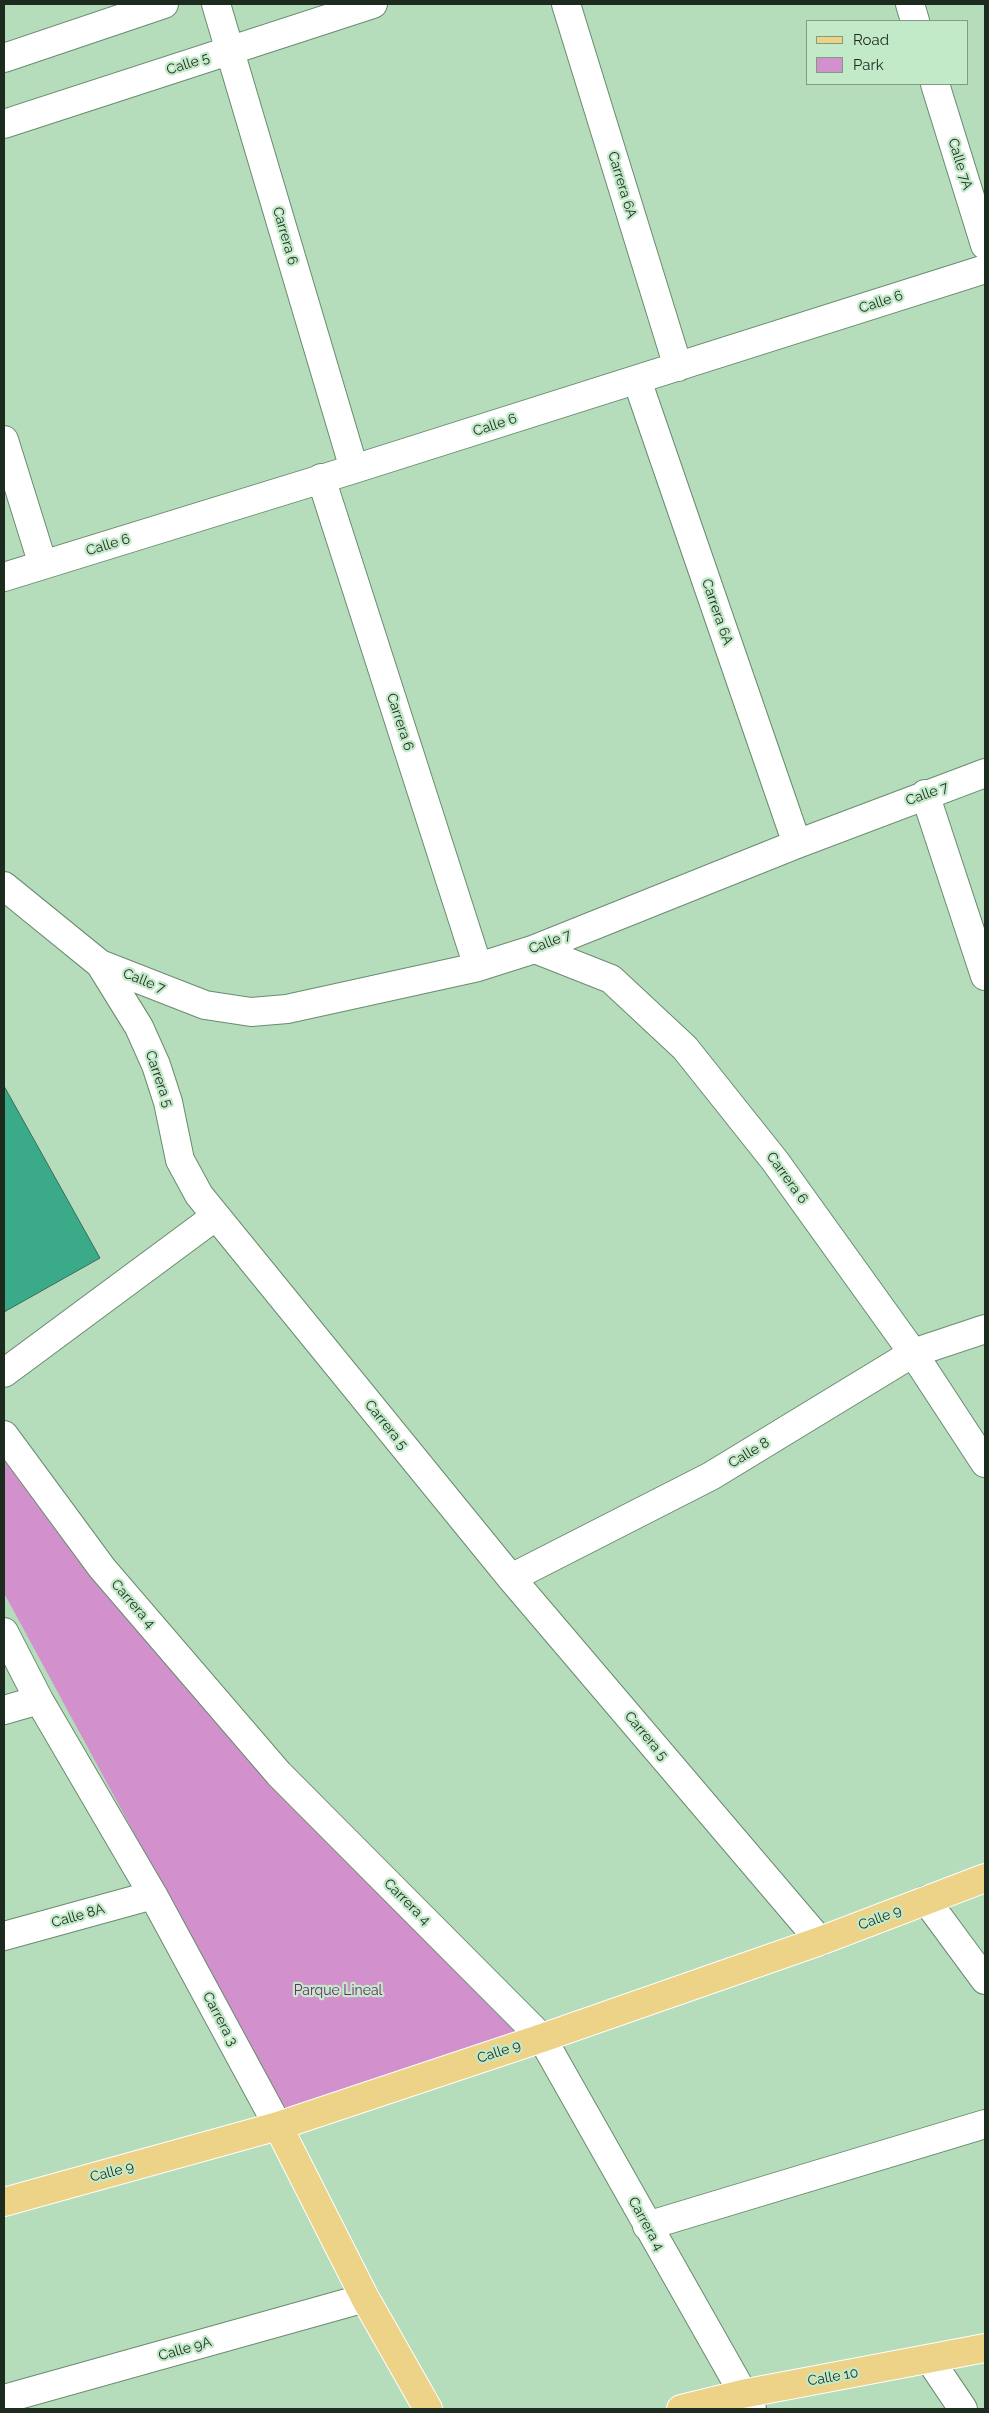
<!DOCTYPE html>
<style>
body{margin:0}
#map{position:relative;width:989px;height:2413px;overflow:hidden;background:#b5dcbb;font-family:Raleway,sans-serif}
canvas{display:block}
.frame{position:absolute;inset:0;border:5px solid #1d2b1f;pointer-events:none}
.legend{position:absolute;left:806px;top:20px;width:162px;height:65px;box-sizing:border-box;background:#c2e9c8;border:1px solid #809d84;margin:0;padding:6px 9px;list-style:none;font-size:15px;color:#1d2b1f}
.legend li{display:flex;align-items:center;gap:10px;height:25px}
.legend b{width:25px;border:1px solid #809d84}
</style>
<div id="map">
<canvas width="989" height="2413"></canvas>
<div class="frame"></div>
<ul class="legend">
<li><b style="height:6px;background:#ecd388"></b>Road</li>
<li><b style="height:14px;background:#d291cd"></b>Park</li>
</ul>
</div>
<script>
const ctx = document.querySelector('canvas').getContext('2d');
ctx.lineJoin = 'round';
function fill(path, color) {
  ctx.fillStyle = color;
  ctx.fill(path, 'evenodd');
}
function stroke(path, color, width, dash) {
  ctx.strokeStyle = color;
  ctx.lineWidth = width;
  ctx.lineCap = dash ? 'butt' : 'round';
  ctx.setLineDash(dash || []);
  ctx.stroke(path);
}
function label(font, color, halo, rows, align = 'center') {
  ctx.font = font + ' Raleway,sans-serif';
  ctx.lineWidth = 4.5;
  ctx.setLineDash([]);
  ctx.textBaseline = 'middle';
  ctx.strokeStyle = halo;
  ctx.fillStyle = color;
  for (const [text, x, y, turn = 0] of rows) {
    ctx.save();
    ctx.translate(x, y);
    ctx.rotate((+turn || 0) * Math.PI / 180);
    ctx.textAlign = isNaN(turn) ? turn : align;
    if (halo) ctx.strokeText(text, 0, 0);
    ctx.fillText(text, 0, 0);
    ctx.restore();
  }
}
const green = new Path2D(`
 M4,1448L530,2035L289,2119L4,1593Z`);
const building = new Path2D(`
 M4,1086L100,1258L4,1312Z`);
const minor = new Path2D(`
 M216,4L354,469
 M566,4L678,367
 M910,4L915,21
 M4,58L164,4
 M935,84L985,245
 M4,124L373,4
 M637,380L797,844
 M4,440L43,565
 M321,478L478,967
 M4,577L354,469L985,269
 M925,794L985,976
 M4,886L100,964L139,1027L156,1065L168,1102L180,1160L199,1195L511,1578L820,1941
 M535,949L611,979L685,1048L775,1161L913,1353L985,1463
 M100,964L205,1005L251,1012L287,1009L478,967L535,949L797,844L985,773
 M4,1373L216,1216
 M4,1435L102,1568L279,1774L542,2038L752,2409
 M511,1578L711,1476L913,1353L985,1329
 M4,1632L39,1700L153,1895L278,2126
 M4,1710L39,1700
 M926,1900L985,1980
 M4,1936L153,1895
 M647,2226L985,2124
 M930,2360L963,2409
 M4,2399L365,2298`);
const major = new Path2D(`
 M278,2126L365,2298L428,2409
 M4,2202L278,2126L542,2038L820,1941L985,1878
 M681,2409L742,2394L985,2348`);
const streetNames = [
 ["Calle 5",188,64,-18],
 ["Calle 7A",960,164,73],
 ["Carrera 6A",622,185,73],
 ["Carrera 6",285,236,74],
 ["Calle 6",881,302,-18],
 ["Calle 6",495,425,-18],
 ["Calle 6",108,545,-17],
 ["Carrera 6A",717,612,71],
 ["Carrera 6",400,722,72],
 ["Calle 7",927,794,-20],
 ["Calle 7",550,942,-21],
 ["Calle 7",144,981,22],
 ["Carrera 5",159,1079,71],
 ["Carrera 6",787,1178,54],
 ["Carrera 5",386,1425,51],
 ["Calle 8",749,1453,-31],
 ["Carrera 4",133,1604,49],
 ["Carrera 5",646,1736,50],
 ["Carrera 4",407,1902,45],
 ["Calle 8A",78,1916,-16],
 ["Calle 9",880,1918,-21],
 ["Carrera 3",220,2019,62],
 ["Calle 9",499,2052,-18],
 ["Calle 9",112,2172,-15],
 ["Carrera 4",646,2224,61],
 ["Calle 9A",185,2349,-16],
 ["Calle 10",833,2377,-10]
];
const parkNames = [
 ["Parque Lineal",338,1991]
];
fill(green, '#d291cd');
fill(building, '#3aaa88');
stroke(building, '#3a6b5a', 1);
stroke(minor, '#698c6e', 30);
stroke(major, '#fff', 30);
stroke(minor, '#fff', 28);
stroke(major, '#ecd388', 28);
label('14px', '#1d2b1f', '#c2e9c8', streetNames);
label('14px', '#742772', '#c2e9c8', parkNames);
</script>
